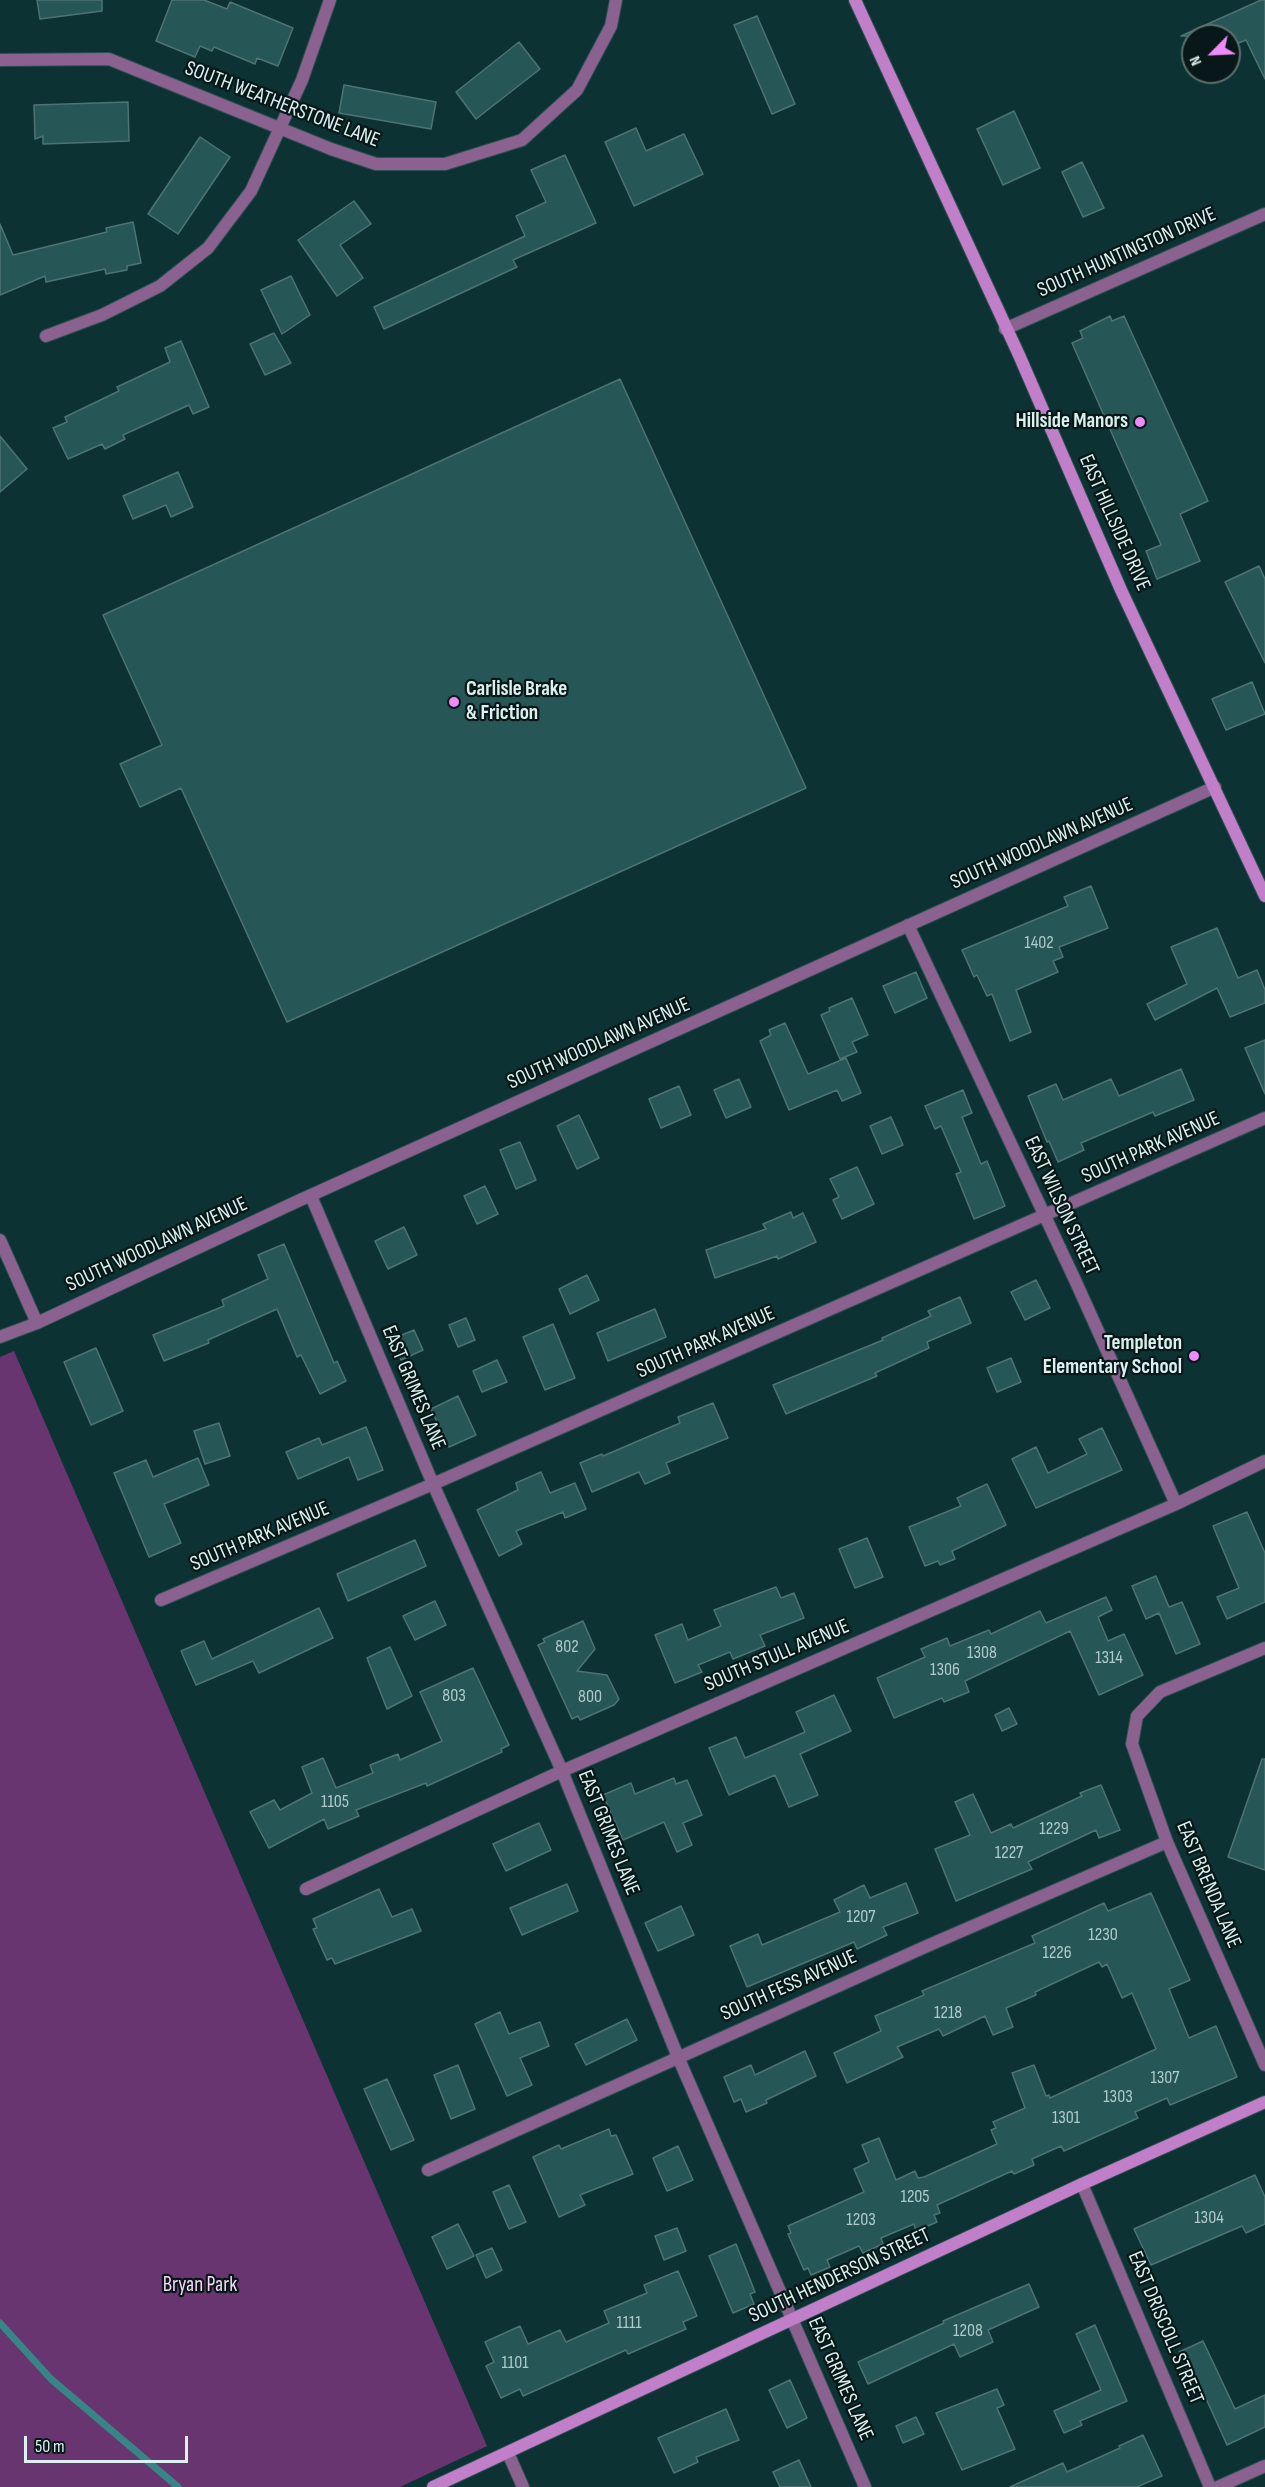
<!DOCTYPE html>
<style>
body{margin:0}
#map{position:relative;width:1265px;height:2487px;overflow:hidden;background:#0c3233;font-family:"Sofia Sans Condensed",sans-serif}
canvas{display:block}
.north{position:absolute;left:1181px;top:24px;width:60px;height:60px;box-sizing:border-box;background:#081717;border:2px solid #5d6e6e;border-radius:50%;rotate:246deg;font-size:16px;font-weight:700;line-height:24px;text-align:center;color:#dcf0f0}
.north::after{content:'';display:block;margin:auto;width:21px;height:27px;background:#ed8cf9;clip-path:polygon(50% 0,100% 100%,50% 72%,0 100%)}
.scale{position:absolute;left:24px;top:2436px;width:164px;height:27px;box-sizing:border-box;border:3px solid #dcf0f0;border-top:0;padding-left:8px;font-size:18px;line-height:21px;white-space:nowrap;color:#dcf0f0;-webkit-text-stroke:4px #081717;paint-order:stroke}
</style>
<div id="map">
<canvas width="1265" height="2487"></canvas>
<div class="north">N</div>
<div class="scale">50 m</div>
</div>
<script>
const ctx = document.querySelector('canvas').getContext('2d');
ctx.lineJoin = 'round';
function fill(path, color) {
  ctx.fillStyle = color;
  ctx.fill(path, 'evenodd');
}
function stroke(path, color, width, dash) {
  ctx.strokeStyle = color;
  ctx.lineWidth = width;
  ctx.lineCap = dash ? 'butt' : 'round';
  ctx.setLineDash(dash || []);
  ctx.stroke(path);
}
function label(font, color, halo, rows, align = 'center') {
  ctx.font = font + ' "Sofia Sans Condensed",sans-serif';
  ctx.lineWidth = 4.5;
  ctx.setLineDash([]);
  ctx.textBaseline = 'middle';
  ctx.strokeStyle = halo;
  ctx.fillStyle = color;
  for (const [text, x, y, turn = 0] of rows) {
    ctx.save();
    ctx.translate(x, y);
    ctx.rotate((+turn || 0) * Math.PI / 180);
    ctx.textAlign = isNaN(turn) ? turn : align;
    if (halo) ctx.strokeText(text, 0, 0);
    ctx.fillText(text, 0, 0);
    ctx.restore();
  }
}
const green = new Path2D(`
 M14,1351L487,2446L400,2487H0V1357Z`);
const stream = new Path2D(`
 M0,2323L51,2379L178,2487`);
const building = new Path2D(`
 M37,0H102V11L40,19Z
 M172,0H204L227,9L230,2L293,28L278,66L257,58L255,64L214,47L212,51L200,46L195,57L156,41Z
 M1261,0H1265V79L1246,40L1229,47V36H1181Z
 M757,16L795,104L772,114L734,25Z
 M519,42L540,69L476,119L456,92Z
 M344,85L436,102L431,129L339,113Z
 M128,102L129,141L43,144V136L35,139L34,105Z
 M1014,111L1040,168L1003,185L977,129Z
 M636,128L646,151L684,134L703,174L634,206L605,142Z
 M200,137L230,157L178,234L148,214Z
 M565,155L596,223L513,260L517,267L384,329L374,307L525,236L516,216L546,202L531,170Z
 M1082,162L1104,208L1083,217L1062,172Z
 M354,201L371,224L340,245L363,278L337,296L298,240Z
 M133,222L141,263L127,266V270L106,274L105,269L46,282L45,276L0,295V224L13,255L107,232L106,228Z
 M291,276L310,315L282,334L261,290Z
 M1110,316L1112,321L1124,316L1208,501L1180,514L1200,561L1157,579L1146,551L1161,545L1072,343L1083,338L1080,331Z
 M274,333L291,363L265,375L250,344Z
 M181,341L209,407L193,414L189,405L123,435L125,439L105,449L102,444L68,459L53,428L67,422L65,417L119,391L117,387L170,362L165,348Z
 M620,379L806,788L287,1022L181,788L140,807L120,764L162,745L103,615Z
 M0,436L27,469L0,492Z
 M178,472L193,507L171,517L166,505L133,519L123,496Z
 M1259,566L1265,579V663L1225,582Z
 M1252,682L1265,714L1226,730L1212,699Z
 M1091,886L1108,928L1059,947L1063,957L1053,961L1058,972L1016,990L1031,1032L1010,1041L992,994L987,996L977,975L974,977L962,950L1068,906L1064,897Z
 M1217,928L1238,978L1257,970L1265,990V1003L1230,1017L1217,988L1155,1020L1147,1004L1187,984L1171,947Z
 M916,972L927,998L895,1013L883,986Z
 M852,998L868,1035L852,1042L857,1052L840,1059L821,1015L830,1011L829,1008Z
 M785,1023L808,1074L846,1058L861,1093L842,1101L837,1090L789,1110L760,1041L771,1035L769,1030Z
 M1265,1040V1094L1245,1048Z
 M1181,1069L1194,1100L1155,1116L1153,1112L1081,1143L1084,1150L1058,1162L1049,1141L1047,1142L1028,1096L1056,1084L1063,1100L1111,1079L1119,1096Z
 M739,1079L751,1107L726,1118L714,1090Z
 M679,1086L691,1115L661,1128L649,1099Z
 M963,1090L972,1113L962,1117L981,1164L987,1161L1005,1206L974,1219L956,1174L961,1172L941,1126L935,1129L925,1106Z
 M579,1115L599,1158L577,1169L557,1126Z
 M891,1117L903,1145L882,1154L870,1126Z
 M520,1142L536,1180L516,1189L500,1150Z
 M857,1167L874,1204L842,1219L833,1200L839,1197L830,1179Z
 M485,1186L498,1214L477,1224L464,1196Z
 M791,1212L793,1218L803,1213L816,1242L778,1259L777,1256L715,1278L706,1250L766,1229L763,1224Z
 M404,1227L417,1255L388,1269L375,1241Z
 M284,1244L334,1363L337,1361L346,1381L320,1394L301,1355L297,1357L277,1309L208,1340L209,1343L164,1361L153,1335L224,1306L222,1300L268,1279L258,1255Z
 M587,1275L599,1300L570,1314L559,1289Z
 M1036,1280L1050,1308L1025,1320L1011,1292Z
 M960,1297L971,1323L927,1342L929,1348L875,1373L877,1376L786,1414L773,1385L883,1340L882,1338L931,1316L928,1311Z
 M655,1309L666,1337L608,1361L597,1333Z
 M466,1318L475,1340L458,1347L449,1325Z
 M553,1324L575,1378L545,1390L523,1337Z
 M414,1330L423,1350L401,1360L392,1339Z
 M96,1348L123,1411L91,1425L64,1362Z
 M1011,1358L1021,1382L997,1392L987,1368Z
 M497,1360L507,1382L482,1392L473,1371Z
 M458,1396L476,1435L449,1447L431,1409Z
 M713,1403L728,1438L666,1463L670,1473L645,1484L639,1472L592,1492L580,1463L602,1454L603,1456L680,1423L678,1417Z
 M219,1423L230,1456L205,1464L194,1431Z
 M366,1427L383,1470L358,1480L349,1457L298,1479L286,1452L319,1438L322,1445Z
 M1102,1428L1122,1470L1036,1508L1012,1459L1036,1447L1048,1473L1087,1454L1079,1439Z
 M198,1458L209,1485L164,1504L181,1543L149,1557L114,1473L146,1460L153,1477Z
 M541,1472L550,1493L575,1483L586,1509L565,1518L563,1512L516,1531L522,1544L499,1556L477,1510L518,1490L516,1483Z
 M987,1484L1006,1525L952,1551L955,1559L940,1565L938,1561L925,1566L909,1527L961,1506L957,1498Z
 M1247,1512L1265,1553V1602L1227,1619L1217,1597L1239,1588L1213,1526Z
 M867,1538L883,1577L855,1588L839,1549Z
 M415,1540L426,1566L348,1601L337,1574Z
 M1156,1576L1169,1607L1182,1602L1200,1644L1176,1654L1159,1613L1146,1619L1132,1586Z
 M776,1587L781,1598L794,1593L804,1618L760,1635L765,1646L733,1659L730,1652L698,1665L702,1672L675,1683L655,1635L682,1624L688,1640L721,1626L714,1610Z
 M1106,1597L1112,1610L1098,1617L1108,1641L1124,1634L1143,1675L1099,1695L1070,1631L965,1681L969,1692L944,1702L942,1698L894,1718L877,1678L925,1657L921,1649L947,1638L950,1646L989,1630L991,1634L1040,1611L1046,1623Z
 M435,1601L446,1625L415,1640L403,1616Z
 M319,1608L333,1638L259,1673L253,1661L196,1685L181,1651L204,1641L212,1659Z
 M583,1621L595,1649L577,1671L607,1675L619,1699L614,1705L580,1720L578,1716L572,1719L538,1645L545,1642L543,1639Z
 M390,1647L412,1696L387,1709L367,1658Z
 M473,1668L509,1745L501,1749L502,1752L427,1786L426,1783L356,1810L359,1816L328,1829L324,1819L269,1848L250,1812L274,1800L280,1810L312,1793L302,1767L323,1758L336,1788L373,1773L370,1765L398,1754L400,1760L442,1741L420,1692Z
 M834,1695L851,1731L800,1754L818,1795L789,1807L775,1775L729,1795L709,1748L736,1737L745,1758L805,1732L796,1712Z
 M1009,1708L1017,1724L1002,1731L995,1715Z
 M1262,1759H1265V1870L1228,1857Z
 M674,1778L676,1784L687,1780L702,1815L683,1823L692,1845L677,1852L664,1822L623,1840L603,1795L631,1783L635,1794Z
 M1101,1785L1120,1830L1099,1838L1096,1830L1028,1862L1032,1869L956,1901L935,1849L970,1835L955,1802L973,1794L991,1833L1011,1824L1013,1828L1082,1796L1080,1793Z
 M539,1823L551,1850L506,1871L493,1844Z
 M906,1883L918,1913L883,1927L887,1935L857,1949L854,1942L747,1987L730,1946L758,1934L762,1945L840,1912L834,1900L864,1885L870,1898Z
 M567,1884L578,1911L522,1935L510,1908Z
 M379,1889L392,1917L412,1909L421,1931L335,1964L332,1958L327,1960L313,1929L317,1928L313,1919Z
 M1151,1893L1190,1980L1169,1989L1189,2038L1216,2026L1237,2077L1170,2105L1167,2098L1135,2112L1138,2118L1064,2151L1061,2146L1032,2159L1034,2165L1014,2174L1012,2171L937,2205L940,2213L934,2215L937,2222L916,2231L914,2224L881,2238L883,2244L863,2253L859,2246L827,2260L830,2267L811,2275L808,2268L804,2270L788,2234L791,2233L788,2226L864,2192L854,2169L869,2162L862,2145L879,2138L896,2180L915,2171L918,2178L924,2177L997,2144L991,2130L996,2128L993,2122L1025,2108L1012,2073L1034,2065L1046,2096L1049,2095L1050,2098L1156,2049L1132,1993L1122,1998L1107,1964L1102,1967L1099,1962L1035,1992L1036,1995L1006,2008L1013,2027L993,2035L985,2016L943,2036L939,2029L897,2047L903,2057L847,2083L834,2053L881,2031L875,2016L924,1995L922,1991L1035,1943L1032,1936L1104,1903L1108,1911Z
 M681,1906L694,1935L658,1951L645,1923Z
 M500,2012L509,2034L540,2022L549,2046L520,2058L532,2085L507,2096L475,2024Z
 M627,2019L637,2040L586,2065L575,2044Z
 M805,2051L816,2076L766,2100L767,2103L746,2112L741,2099L734,2102L724,2077L751,2065L755,2075Z
 M458,2065L475,2109L451,2119L434,2075Z
 M387,2079L414,2140L391,2150L364,2089Z
 M609,2129L611,2136L616,2135L633,2174L580,2195L585,2205L559,2217L533,2157L559,2145L561,2149Z
 M678,2146L693,2180L667,2191L653,2158Z
 M1255,2175L1265,2197V2224L1246,2233L1242,2226L1151,2265L1134,2229Z
 M509,2185L526,2222L509,2229L493,2192Z
 M458,2224L474,2256L447,2269L432,2237Z
 M677,2228L686,2251L664,2260L655,2236Z
 M736,2244L755,2292L750,2294L754,2304L733,2313L709,2256Z
 M492,2248L502,2270L486,2278L476,2255Z
 M678,2271L697,2316L683,2322L686,2329L628,2354L626,2350L523,2396L520,2389L501,2398L486,2366L494,2362L485,2342L520,2326L528,2344L560,2330L566,2342L609,2323L604,2311L647,2293L644,2285Z
 M1029,2284L1039,2307L988,2330L993,2342L960,2357L954,2344L868,2384L858,2362L944,2323L943,2321Z
 M1095,2325L1127,2401L1080,2421L1082,2425L1064,2433L1054,2411L1101,2390L1076,2334Z
 M1203,2341L1235,2409L1265,2395V2427L1227,2445L1199,2383L1194,2386L1179,2352Z
 M790,2380L807,2418L787,2428L769,2390Z
 M997,2389L1004,2405L997,2408L1015,2449L962,2470L936,2413Z
 M726,2409L739,2440L696,2457L698,2462L674,2473L658,2438Z
 M916,2417L924,2434L903,2443L896,2426Z
 M1143,2435L1162,2476L1137,2487H1010L1063,2463L1067,2472L1120,2448L1119,2446Z
 M799,2460L811,2487H780L773,2472Z`);
const street = new Path2D(`
 M0,60L109,59L331,149L376,164H445L522,140L577,90L611,26L616,0
 M1005,329L1265,214
 M46,336L102,315L160,286L208,248L251,191L302,80L330,0
 M908,925L1075,1280L1176,1504
 M311,1196L433,1484L562,1771L678,2057L865,2487
 M0,1240L37,1323
 M0,1337L37,1323L298,1201L1215,787
 M161,1600L433,1484L1265,1118
 M1265,1648L1160,1692L1137,1716L1132,1744L1167,1842L1265,2065
 M306,1889L562,1771L1176,1504L1265,1461
 M428,2170L927,1946L1167,1842
 M1082,2184L1210,2487
 M508,2453L523,2487
 M1218,2487L1265,2466`);
const secondary = new Path2D(`
 M855,0L1019,355L1121,590L1265,896
 M433,2487L1082,2184L1265,2102`);
const markers = [
 [1140,422,6,"#ed8cf9"],
 [454,702,6,"#ed8cf9"],
 [1194,1356,6,"#ed8cf9"]
];
const numberNames = [
 ["1402",1039,943],
 ["802",567,1647],
 ["1308",982,1653],
 ["1314",1109,1658],
 ["1306",945,1670],
 ["803",454,1696],
 ["800",590,1697],
 ["1105",335,1802],
 ["1229",1054,1829],
 ["1227",1009,1853],
 ["1207",861,1917],
 ["1230",1103,1935],
 ["1226",1057,1953],
 ["1218",948,2013],
 ["1307",1165,2078],
 ["1303",1118,2097],
 ["1301",1066,2118],
 ["1205",915,2197],
 ["1304",1209,2218],
 ["1203",861,2220],
 ["1111",629,2323],
 ["1208",968,2331],
 ["1101",515,2363]
];
const streetNames = [
 ["SOUTH WEATHERSTONE LANE",282,105,21],
 ["SOUTH HUNTINGTON DRIVE",1127,253,-24],
 ["EAST HILLSIDE DRIVE",1114,523,66],
 ["SOUTH WOODLAWN AVENUE",1042,844,-24],
 ["SOUTH WOODLAWN AVENUE",599,1044,-24],
 ["SOUTH PARK AVENUE",1151,1148,-24],
 ["EAST WILSON STREET",1061,1206,65],
 ["SOUTH WOODLAWN AVENUE",157,1245,-25],
 ["SOUTH PARK AVENUE",706,1343,-24],
 ["EAST GRIMES LANE",413,1388,67],
 ["SOUTH PARK AVENUE",260,1537,-23],
 ["SOUTH STULL AVENUE",777,1656,-23],
 ["EAST GRIMES LANE",608,1833,68],
 ["EAST BRENDA LANE",1208,1885,67],
 ["SOUTH FESS AVENUE",789,1986,-24],
 ["SOUTH HENDERSON STREET",840,2276,-25],
 ["EAST DRISCOLL STREET",1165,2328,67],
 ["EAST GRIMES LANE",840,2379,66]
];
const poiNames = [
 ["Hillside Manors",1128,422],
 ["Carlisle Brake",466,690,"left"],
 ["& Friction",466,714,"left"],
 ["Templeton",1182,1344],
 ["Elementary School",1182,1368]
];
const parkNames = [
 ["Bryan Park",200,2286]
];
fill(green, '#693570');
stroke(stream, '#378586', 7);
fill(building, '#275656');
stroke(building, '#4e7373', 1.5);
stroke(street, '#2d5051', 14);
stroke(secondary, '#2d5051', 14);
stroke(street, '#8b628f', 12);
stroke(secondary, '#c07fc8', 12);
for (const [x, y, r, color] of markers) {
  const dot = new Path2D();
  dot.arc(x, y, r, 0, 2 * Math.PI);
  ctx.fillStyle = color;
  ctx.fill(dot);
  stroke(dot, '#081717', 2);
}
label('18px', '#afcaca', null, numberNames);
label('21px', '#dcf0f0', '#081717', streetNames);
label('bold 21px', '#dcf0f0', '#081717', poiNames, 'right');
label('21px', '#f8d5fb', '#081717', parkNames);
</script>
